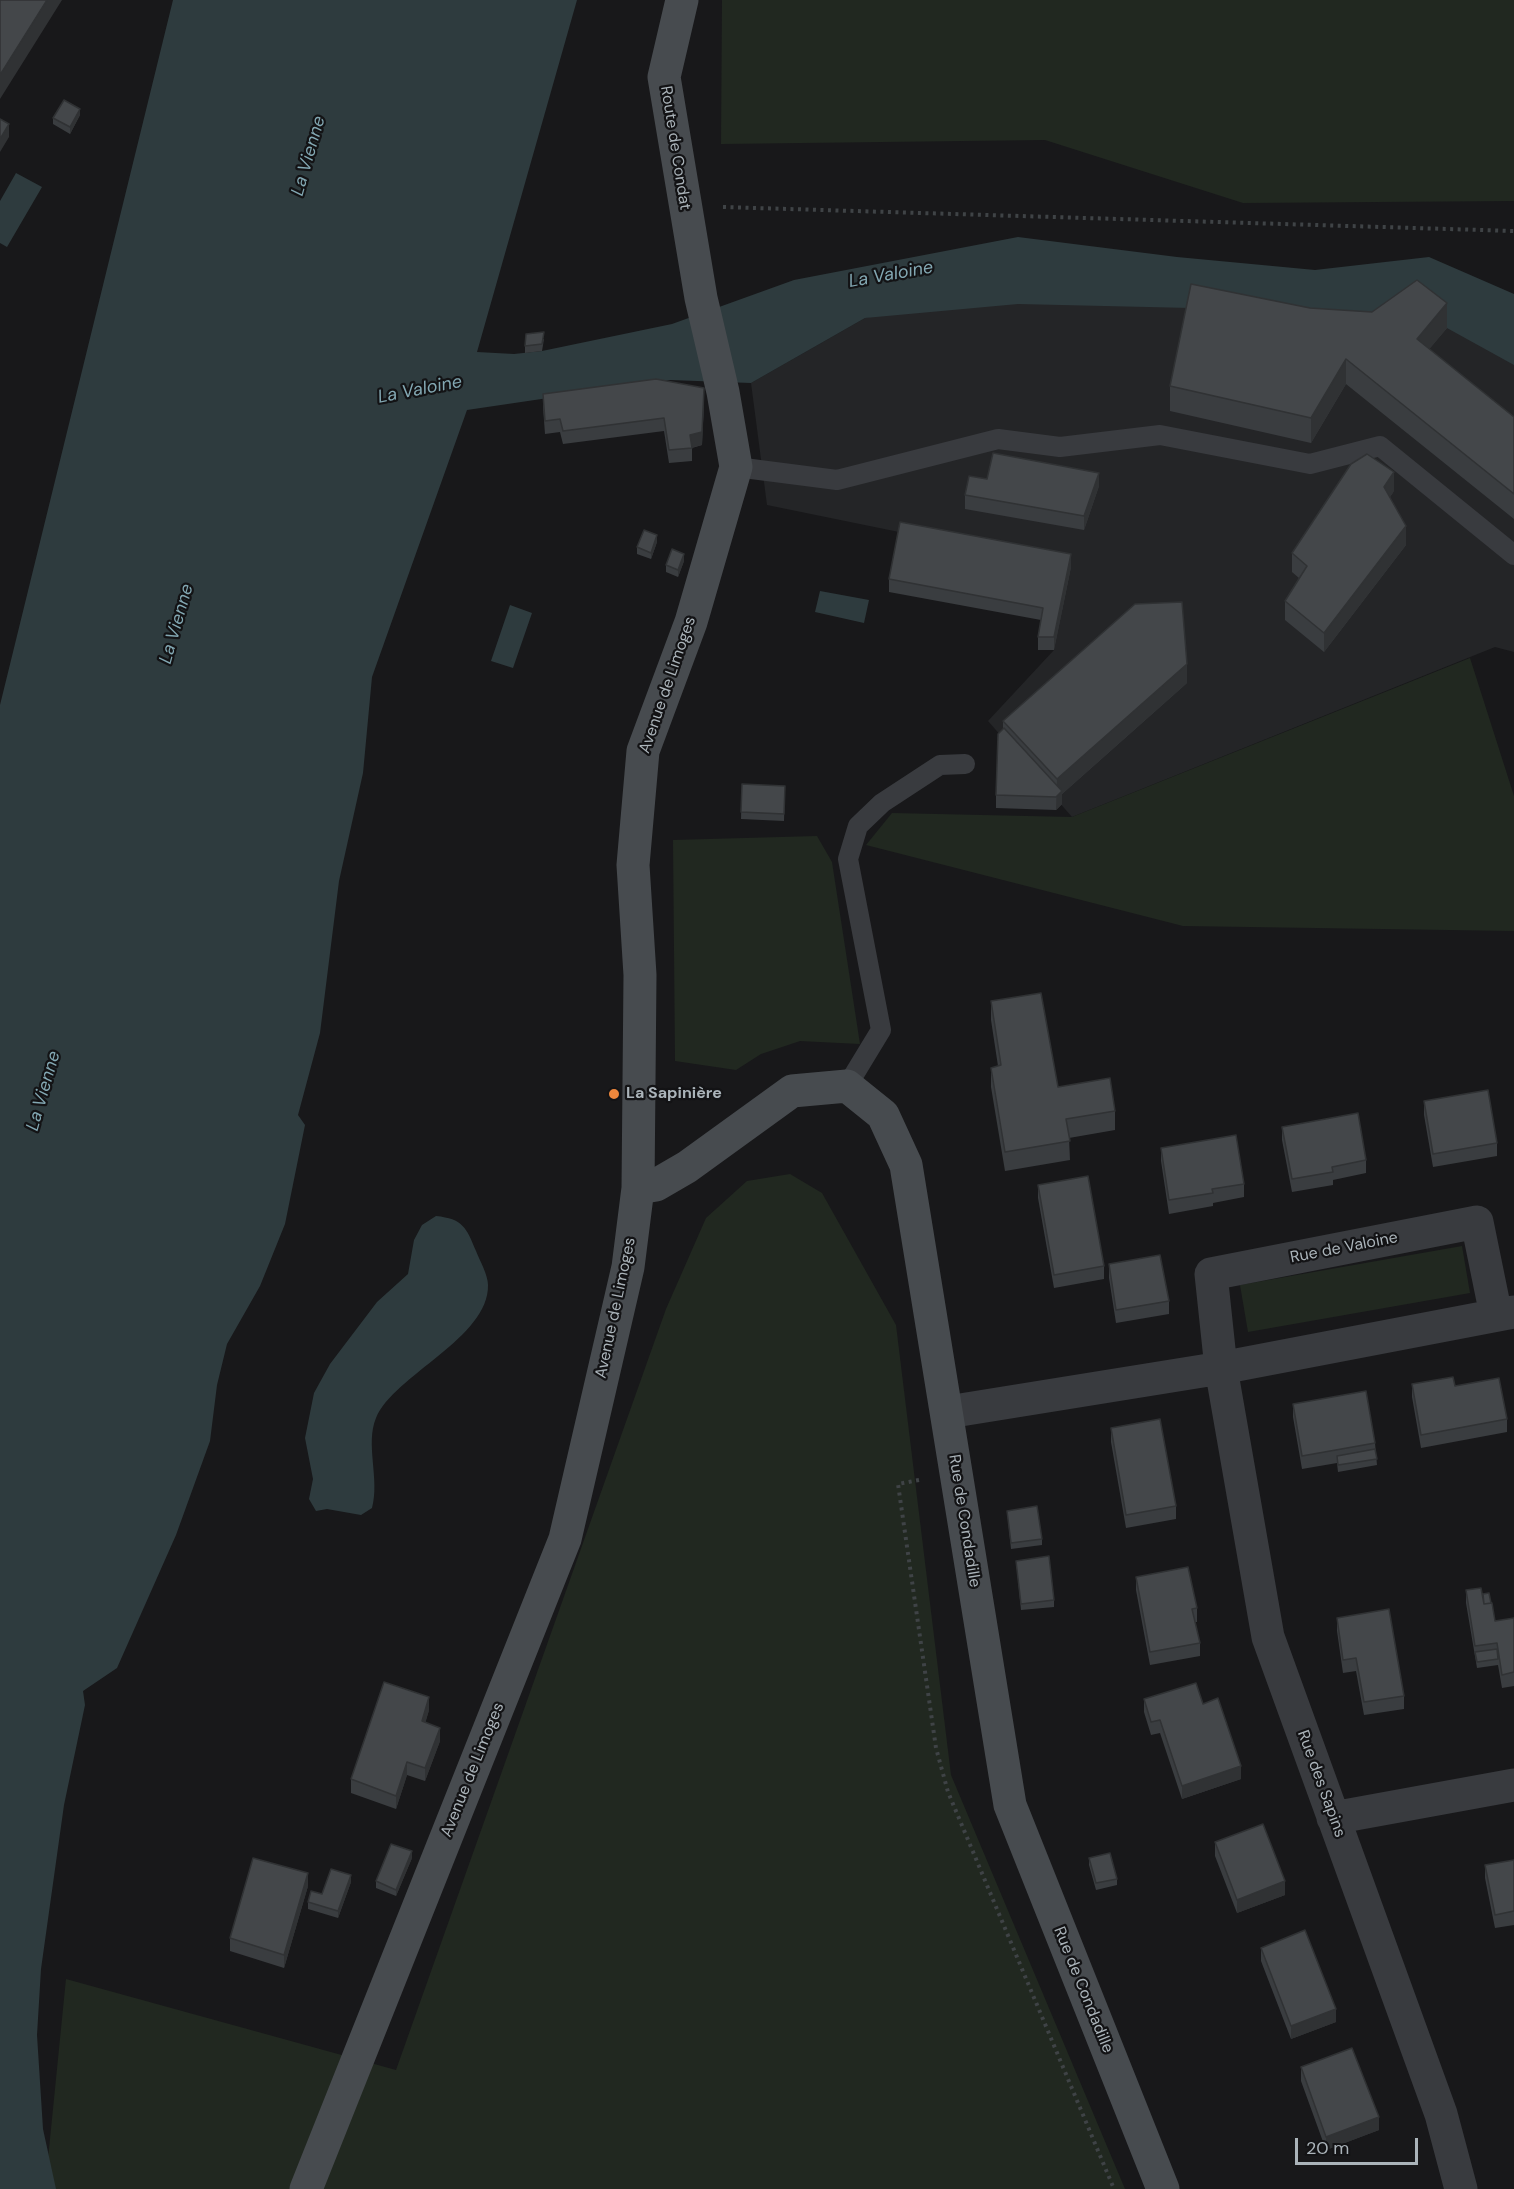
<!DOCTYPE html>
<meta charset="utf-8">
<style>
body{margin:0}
#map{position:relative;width:1514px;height:2189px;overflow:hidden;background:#18181a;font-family:"DM Sans",sans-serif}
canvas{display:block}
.scale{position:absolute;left:1295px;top:2138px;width:123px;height:27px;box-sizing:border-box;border:3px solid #aab3b9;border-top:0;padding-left:8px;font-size:18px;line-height:21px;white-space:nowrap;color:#aab3b9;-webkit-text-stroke:4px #131315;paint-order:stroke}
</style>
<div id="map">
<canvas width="1514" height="2189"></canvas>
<div class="scale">20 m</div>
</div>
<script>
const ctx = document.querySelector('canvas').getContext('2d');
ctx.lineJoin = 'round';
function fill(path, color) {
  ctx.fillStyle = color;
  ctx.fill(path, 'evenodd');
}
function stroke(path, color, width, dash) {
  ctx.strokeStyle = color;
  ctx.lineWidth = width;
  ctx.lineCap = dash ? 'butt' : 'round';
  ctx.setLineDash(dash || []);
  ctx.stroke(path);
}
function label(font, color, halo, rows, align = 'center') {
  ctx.font = font + ' "DM Sans",sans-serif';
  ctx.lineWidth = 4.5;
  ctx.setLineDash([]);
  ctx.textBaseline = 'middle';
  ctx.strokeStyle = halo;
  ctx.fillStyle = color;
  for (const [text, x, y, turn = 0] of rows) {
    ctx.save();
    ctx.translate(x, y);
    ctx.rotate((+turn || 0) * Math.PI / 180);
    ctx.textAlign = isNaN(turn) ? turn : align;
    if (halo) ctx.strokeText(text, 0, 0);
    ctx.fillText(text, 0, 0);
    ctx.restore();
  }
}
const built = new Path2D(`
 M1042,278L1426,293L1514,346V652L1495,647L1072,817L988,721L1054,650L1070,567L767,505L751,383L865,318Z`);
const green = new Path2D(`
 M722,0H1514V201L1243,203L1045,140L721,144Z
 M1470,658L1514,796V931L1183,926L866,845L892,813L1072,817Z
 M817,836L832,862L860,1044L800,1041L761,1054L736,1070L675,1061L673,840Z
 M790,1174L822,1193L896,1325L951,1775L1125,2189H45L66,1979L396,2070L666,1309L706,1218L747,1181Z
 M1462,1246L1470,1293L1248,1332L1240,1285Z`);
const water = new Path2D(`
 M173,0H577L477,352L514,354L542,351L672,324L794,280L1018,237L1177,257L1315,270L1429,257L1514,294V365L1447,328L1417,305L1372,337L1191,308L1018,304L865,318L751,383L670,380L467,410L372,677L363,773L339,881L320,1033L298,1115L305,1125L285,1224L260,1286L227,1344L217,1385L210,1441L176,1535L117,1668L83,1691L85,1705L64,1805L41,1969L37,2035L43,2129L56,2189H0V705Z
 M16,173L42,187L7,247L0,243V201Z
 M820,591L869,600L864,623L815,612Z
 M510,605L532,613L513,668L491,661Z
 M436,1216C463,1219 466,1227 476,1251C480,1261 488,1275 488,1285C489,1338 394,1375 376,1418C365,1444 380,1479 372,1508L361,1515L327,1509L316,1511L309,1499L313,1479L305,1438L314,1393L330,1364L377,1302L408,1274L414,1240L422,1225Z`);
const path = new Path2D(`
 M723,207L1514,231
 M919,1480L898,1484L936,1748L948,1792L1114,2189`);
const lane = new Path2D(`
 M736,467L837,480L998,439L1060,447L1160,435L1310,464L1380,446L1514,555
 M847,1086L881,1030L848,859L858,826L882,803L940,765L965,764`);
const street = new Path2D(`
 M948,1412L1221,1368L1514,1312
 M1333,1818L1514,1785
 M1461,2189L1441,2114L1268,1637L1221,1368L1211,1274L1477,1222L1496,1315`);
const secondary = new Path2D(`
 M638,1188L656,1185L687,1167L792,1091L847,1086L883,1115L906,1165L1010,1805L1163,2189
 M306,2189L565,1539L628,1267L638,1188L640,975L633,865L643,751L691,622L736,467L723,392L701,298L664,77L682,0`);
const wall = new Path2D(`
 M80,115L70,134L53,124V118Z
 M1310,308L1447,328L1429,349L1514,417V519L1346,384L1311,443L1170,411V386Z
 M544,339L542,351L525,353V346Z
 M543,394L704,402L702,445L692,448V461L669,463L664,431L563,444L560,432L545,434L543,407Z
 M1099,486L1084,530L965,509V495Z
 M1394,491L1390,497L1406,545L1324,652L1285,620V601L1299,578L1292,572V553Z
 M657,542L651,559L637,554V547Z
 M684,561L678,577L666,572V565Z
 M1071,567L1054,650H1038V637L1041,620L889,592V579Z
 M1187,683L1062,794V804L1056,810L996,808V795L1003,730V721Z
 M742,784L785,786L784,821L741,819Z
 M991,1001L1058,1087L1115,1111V1130L1069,1138L1070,1160L1005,1171L991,1087V1068L998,1066L991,1020Z
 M1424,1101L1497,1143V1156L1433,1167L1424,1115Z
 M1282,1127L1366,1160V1173L1333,1180V1185L1292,1192L1282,1140Z
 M1161,1148L1244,1184V1197L1213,1203V1206L1169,1214L1161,1161Z
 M1038,1185L1104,1266V1279L1054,1288L1038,1198Z
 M1109,1264L1169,1301V1314L1116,1323L1109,1278Z
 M1412,1384L1455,1386L1507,1419V1432L1421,1448L1412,1397Z
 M1293,1404L1375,1443L1377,1465L1338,1472L1337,1463L1302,1469L1293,1417Z
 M1111,1428L1176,1506V1519L1126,1528L1111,1442Z
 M1007,1511L1042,1539V1545L1011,1549Z
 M1016,1561L1054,1600V1607L1021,1610Z
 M1136,1577L1197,1608V1622H1195L1200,1643V1656L1150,1665L1136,1590Z
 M1466,1590L1483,1594L1495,1621L1514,1618V1686L1502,1688L1498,1665L1477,1668L1466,1603Z
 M1337,1618L1404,1696V1709L1364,1715L1356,1671L1343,1673L1337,1631Z
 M1144,1699L1203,1704L1241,1779L1182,1799L1160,1733L1151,1735L1144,1712Z
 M429,1710L425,1723L440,1741L425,1781L407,1775L396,1809L351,1793V1779Z
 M1215,1842L1285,1895L1237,1913L1215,1856Z
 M412,1858L396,1896L376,1888V1881Z
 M1089,1858L1117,1879V1885L1096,1890L1089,1865Z
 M1514,1860V1925L1495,1928L1485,1878V1865Z
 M351,1882L338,1918L308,1909V1902L322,1894Z
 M308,1886L284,1968L230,1951V1938Z
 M1261,1948L1336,2022L1291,2039L1261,1961Z
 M1301,2067L1379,2130L1326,2150L1301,2081Z`);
const shadedWall = new Path2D(`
 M47,0H62L0,99V75Z
 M80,109V115L70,134V127Z
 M9,124V137L0,152V139Z
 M1447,303V328L1417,364V339Z
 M1346,359V384L1311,443V418Z
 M704,402L702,445L690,448V435Z
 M1394,472V491L1384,506V487Z
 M1099,473V486L1084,530V516Z
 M1406,526V545L1324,652V633Z
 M657,535V542L651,559V553Z
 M684,554V561L678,577V570Z
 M1071,554V567L1054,650V637Z
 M1187,664V683L1062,794V804L1056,810L1057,779Z
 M429,1697V1710L422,1735V1721Z
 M440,1728V1741L425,1781V1768Z
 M407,1762V1775L396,1809V1796Z
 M1241,1766V1779L1182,1799V1786Z
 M412,1851V1858L396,1896V1890Z
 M308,1873V1886L284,1968V1955Z
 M351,1875V1882L338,1918V1911Z
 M1285,1881V1895L1237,1913V1900Z
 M1336,2009V2022L1291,2039V2026Z
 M1379,2117V2130L1326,2150V2137Z`);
const building = new Path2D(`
 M0,0H47L0,75Z
 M64,100L80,109L70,127L53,118Z
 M0,119L9,124L0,139Z
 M1417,280L1447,303L1417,339L1514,417V494L1346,359L1311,418L1170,386L1191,284L1310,308L1372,312Z
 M544,332L542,344L525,346L526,334Z
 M656,379L704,388L702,432L690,435L692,448L669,450L664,418L563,431L560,419L545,421L543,394Z
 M993,453L1099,473L1084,516L965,495L969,476L987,479Z
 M1367,454L1394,472L1384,487L1406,526L1324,633L1285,601L1307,566L1292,553L1351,464Z
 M900,522L1071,554L1054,637H1038L1043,608L889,579Z
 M644,530L657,535L651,553L637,547Z
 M672,549L684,554L678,570L666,565Z
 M1182,602L1187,664L1057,779L1003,721L1135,604Z
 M1004,728L1062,791L1056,797L996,795L998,734Z
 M742,784L785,786L784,814L741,812Z
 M1041,993L1058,1087L1110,1078L1115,1111L1066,1119L1070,1141L1005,1152L991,1068L1001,1065L991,1001Z
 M1488,1090L1497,1143L1433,1154L1424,1101Z
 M1358,1113L1366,1160L1332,1167L1333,1172L1292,1179L1282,1127Z
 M1236,1135L1244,1184L1212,1189L1213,1193L1169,1200L1161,1148Z
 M1088,1176L1104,1266L1054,1275L1038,1185Z
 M1160,1255L1169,1301L1116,1310L1109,1264Z
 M1453,1377L1455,1386L1499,1378L1507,1419L1421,1435L1412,1384Z
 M1366,1391L1375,1443L1302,1456L1293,1404Z
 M1160,1419L1176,1506L1126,1515L1111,1428Z
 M1375,1449L1377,1459L1338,1465L1337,1456Z
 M1037,1506L1042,1539L1011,1543L1007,1511Z
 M1049,1556L1054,1600L1021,1604L1016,1561Z
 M1188,1567L1197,1608L1192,1609L1200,1643L1150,1652L1136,1577Z
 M1481,1588L1484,1604L1492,1603L1495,1621L1514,1618V1672L1502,1675L1497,1643L1475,1646L1466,1590Z
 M1489,1593L1491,1603L1484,1604L1483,1594Z
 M1389,1609L1404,1696L1364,1702L1356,1658L1343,1660L1337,1618Z
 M1497,1649L1498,1659L1477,1662L1475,1652Z
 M384,1682L429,1697L422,1721L440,1728L425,1768L407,1762L396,1796L351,1779Z
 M1196,1683L1203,1704L1218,1698L1241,1766L1182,1786L1160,1720L1151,1722L1144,1699Z
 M1263,1824L1285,1881L1237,1900L1215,1842Z
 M391,1844L412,1851L396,1890L376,1881Z
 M1110,1853L1117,1879L1096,1883L1089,1858Z
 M253,1858L308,1873L284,1955L230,1938Z
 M1514,1860V1911L1495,1915L1485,1865Z
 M331,1869L351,1875L338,1911L308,1902L311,1891L322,1894Z
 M1305,1930L1336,2009L1291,2026L1261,1948Z
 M1352,2048L1379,2117L1326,2137L1301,2067Z`);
const markers = [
 [614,1094,6,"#ee873c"]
];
const streetNames = [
 ["Route de Condat",675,148,81],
 ["Avenue de Limoges",668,685,-71],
 ["Rue de Valoine",1344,1248,-11],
 ["Avenue de Limoges",616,1308,-78],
 ["Rue de Condadille",964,1521,81],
 ["Avenue de Limoges",473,1770,-68],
 ["Rue des Sapins",1321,1784,70],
 ["Rue de Condadille",1083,1990,68]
];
const poiNames = [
 ["La Sapinière",626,1094]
];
const waterNames = [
 ["La Vienne",309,156,-74],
 ["La Valoine",891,275,-10],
 ["La Valoine",420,390,-11],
 ["La Vienne",177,624,-74],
 ["La Vienne",44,1091,-74]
];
fill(built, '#242527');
fill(green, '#212820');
fill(water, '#2e3b3e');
stroke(path, '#3f4346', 4, [3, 4.5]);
stroke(lane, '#393b3f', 20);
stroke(street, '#393b3f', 33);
stroke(secondary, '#474b4f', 33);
fill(wall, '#3a3d40');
fill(shadedWall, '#303234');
fill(building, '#44474a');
stroke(building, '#303234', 1.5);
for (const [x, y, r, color] of markers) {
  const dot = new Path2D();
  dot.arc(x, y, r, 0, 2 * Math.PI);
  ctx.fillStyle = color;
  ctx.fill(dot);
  stroke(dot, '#131315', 2);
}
label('16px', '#aab3b9', '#131315', streetNames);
label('bold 16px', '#aab3b9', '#131315', poiNames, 'left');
label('italic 18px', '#83a8b3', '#131315', waterNames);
</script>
